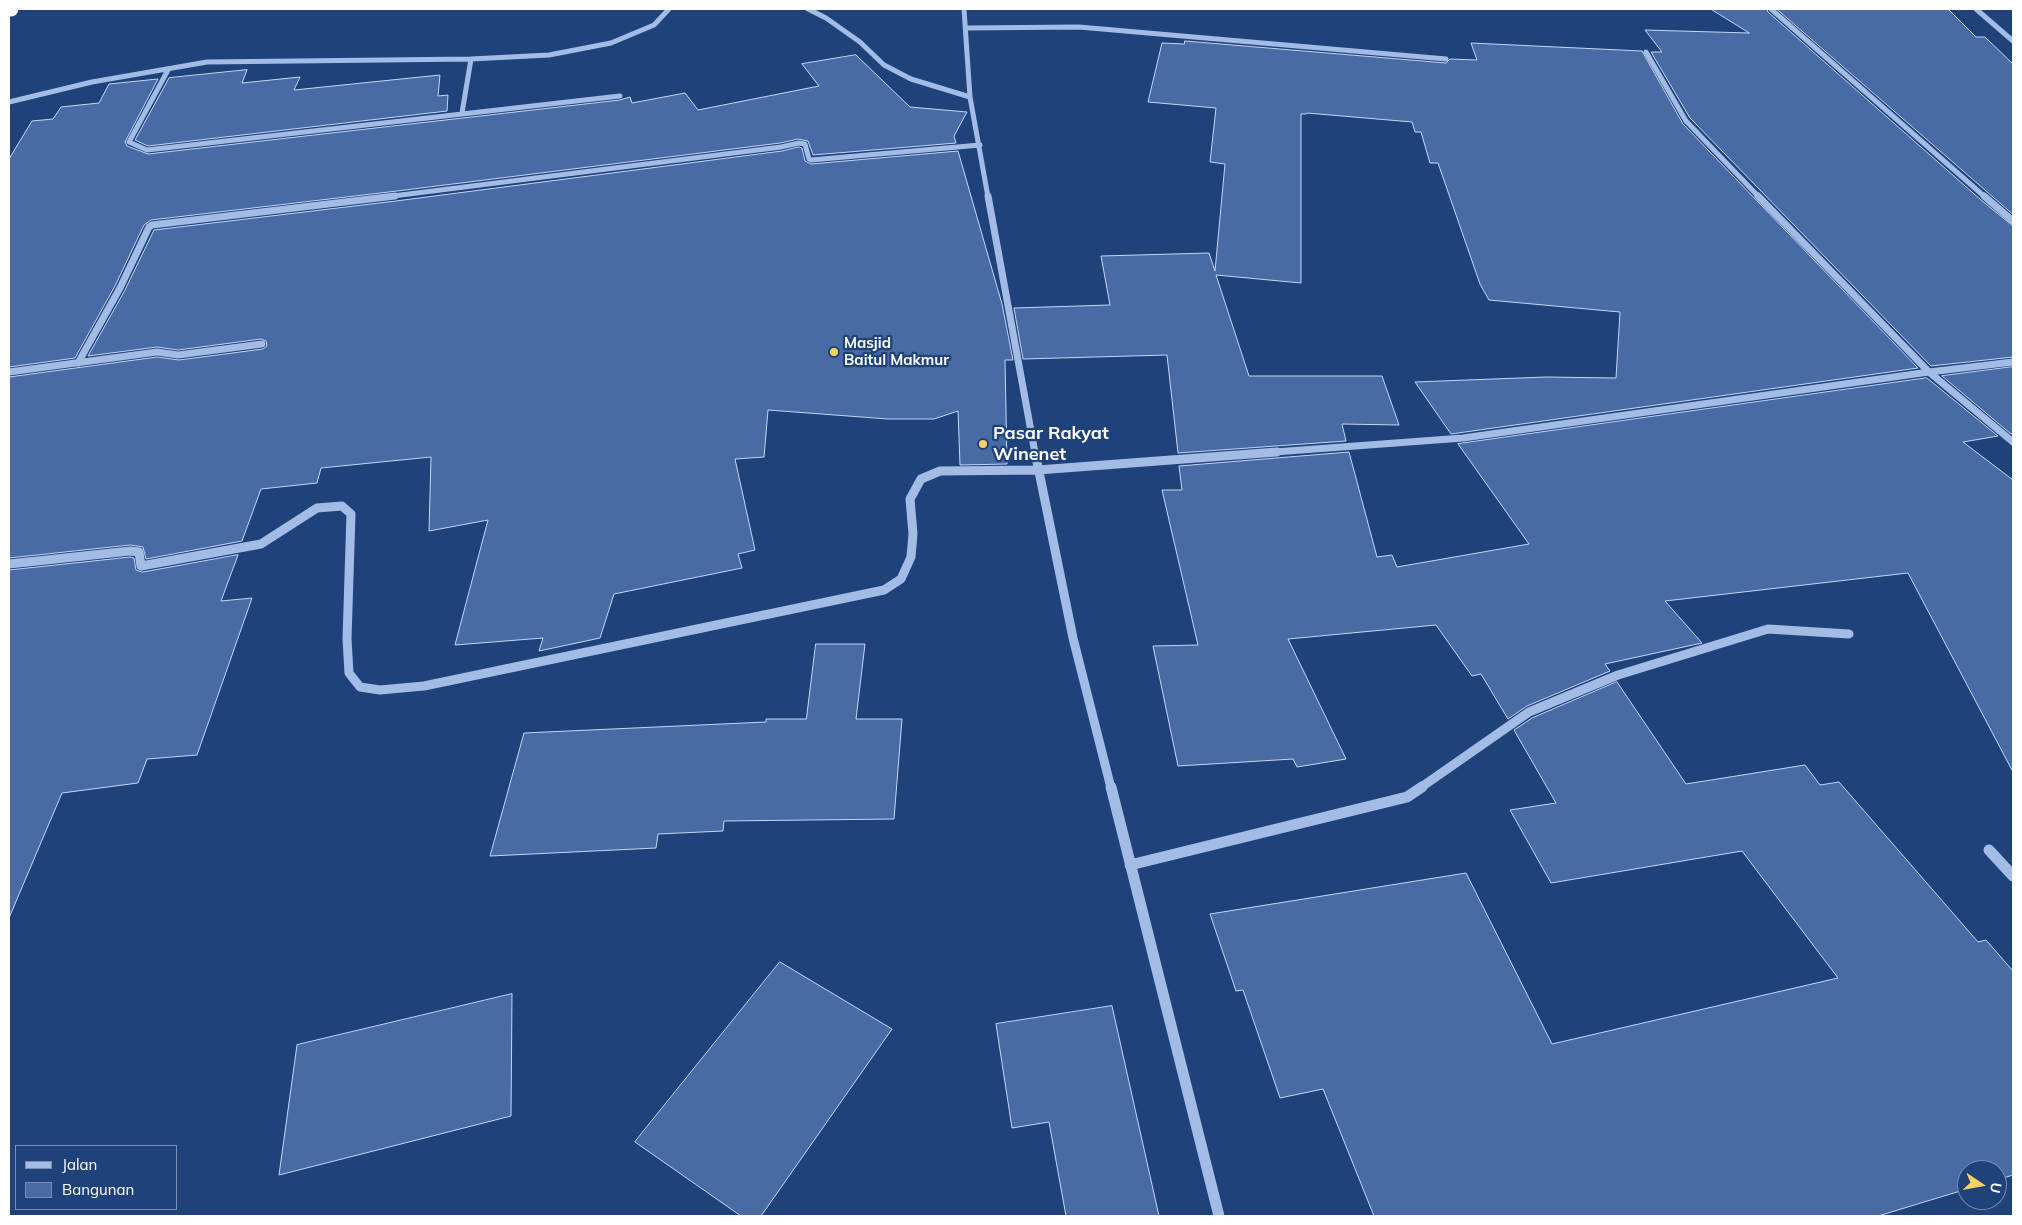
<!DOCTYPE html>
<style>
body{margin:0}
#map{position:relative;width:2022px;height:1225px;overflow:hidden;background:#20427b;font-family:Mulish,sans-serif}
canvas{display:block}
.frame{position:absolute;inset:0;border:10px solid #fff;pointer-events:none}
.legend{position:absolute;left:15px;top:1145px;width:162px;height:65px;box-sizing:border-box;background:#20427b;border:1px solid #798eb0;margin:0;padding:6px 9px;list-style:none;font-size:15px;color:#fff}
.legend li{display:flex;align-items:center;gap:10px;height:25px}
.legend b{width:25px;border:1px solid #798eb0}
.north{position:absolute;left:1957px;top:1160px;width:50px;height:50px;box-sizing:border-box;background:#20427b;border:1px solid #798eb0;border-radius:50%;rotate:102deg;font-size:14px;font-weight:700;line-height:20px;text-align:center;color:#fff}
.north::after{content:'';display:block;margin:auto;width:18px;height:22px;background:#f4d362;clip-path:polygon(50% 0,100% 100%,50% 72%,0 100%)}
</style>
<div id="map">
<canvas width="2022" height="1225"></canvas>
<div class="frame"></div>
<ul class="legend">
<li><b style="height:6px;background:#a2bce6"></b>Jalan</li>
<li><b style="height:14px;background:#486ba5"></b>Bangunan</li>
</ul>
<div class="north">U</div>
</div>
<script>
const ctx = document.querySelector('canvas').getContext('2d');
ctx.lineJoin = 'round';
function fill(path, color) {
  ctx.fillStyle = color;
  ctx.fill(path, 'evenodd');
}
function stroke(path, color, width, dash) {
  ctx.strokeStyle = color;
  ctx.lineWidth = width;
  ctx.lineCap = dash ? 'butt' : 'round';
  ctx.setLineDash(dash || []);
  ctx.stroke(path);
}
function label(font, color, halo, rows, align = 'center') {
  ctx.font = font + ' Mulish,sans-serif';
  ctx.lineWidth = 4.5;
  ctx.setLineDash([]);
  ctx.textBaseline = 'middle';
  ctx.strokeStyle = halo;
  ctx.fillStyle = color;
  for (const [text, x, y, turn = 0] of rows) {
    ctx.save();
    ctx.translate(x, y);
    ctx.rotate((+turn || 0) * Math.PI / 180);
    ctx.textAlign = isNaN(turn) ? turn : align;
    if (halo) ctx.strokeText(text, 0, 0);
    ctx.fillText(text, 0, 0);
    ctx.restore();
  }
}
const building = new Path2D(`
 M1711,9H1767L1768,12L1981,200L2013,226V357L1931,366L1690,118L1651,52H1662L1645,30L1749,33Z
 M1777,9H1948L1976,37H1985L2013,64V214Z
 M1185,41L1446,63L1450,59L1477,60L1471,43L1642,51L1683,124L1918,368L1451,434L1415,382L1546,377L1616,378L1620,312L1489,300L1480,284L1438,163H1430L1421,132H1415L1412,122L1307,113L1306,114H1301V283L1216,275L1249,376H1382L1399,425L1342,424L1346,441L1178,453L1167,355L1023,359L1014,308L1110,305L1101,256L1209,253L1215,271L1225,164L1210,162L1216,108L1148,102L1162,43L1184,44Z
 M856,55L910,107L967,112L954,136L956,143L813,155L808,141L798,139L780,143L397,191L151,220L144,225L115,286L75,358L9,367V159L32,121L53,119L61,107L99,103L109,84L158,79L125,142L127,146L148,154L620,100L630,97L632,103L685,93L698,110L819,86L802,64Z
 M247,70L242,83L300,77L294,90L440,75L438,96L448,95L447,111L148,146L135,140L169,78Z
 M799,147L802,148L805,161L811,164L958,151L1002,304L1013,360H1005L1007,464L960,465L958,411L934,419H888L768,410L764,457L735,459L755,550L738,554L742,568L614,594L600,638L539,651L543,638L455,645L488,520L429,531L431,457L321,468L317,483L261,489L242,541L146,559L143,547L130,545L9,558V377L157,357L179,360L263,349L267,346L266,341L261,339L178,350L157,347L88,356L125,290L154,230L396,201L782,151Z
 M2013,367V433L2011,434L1942,376Z
 M1927,378L1998,436L1963,442L2013,480V772L1908,573L1665,601L1702,643L1605,664L1610,671L1527,706L1508,719L1481,674L1472,676L1436,625L1288,639L1346,759L1297,767L1293,759L1178,766L1153,646L1198,645L1162,490H1182L1179,466L1349,452L1377,557L1392,555L1397,567L1529,544L1458,444Z
 M238,555L221,601L252,598L197,755L147,759L138,783L62,793L9,918V570L130,557L134,558L136,570L142,572Z
 M816,644H865L856,719H902L894,819L724,821L723,831L658,834L656,848L490,856L524,733L766,722V719H806Z
 M1617,682L1686,784L1805,765L1820,785L1839,782L1978,942L1986,940L2013,971V1175L1997,1180V1170H1967V1189L1878,1216H1374L1323,1089L1280,1098L1243,990L1236,991L1210,914L1466,873L1552,1044L1838,978L1742,851L1551,883L1510,810L1556,803L1514,730L1532,718Z
 M780,962L892,1029L761,1216H741L635,1142Z
 M512,994L511,1116L279,1175L297,1045Z
 M1112,1006L1159,1216H1066L1049,1122L1012,1128L996,1024Z`);
const minorFar3 = new Path2D(`
 M808,9L826,18L860,42L884,65L911,79L970,97
 M964,9L970,97L988,197
 M1771,9L1985,197
 M1976,9L2013,41
 M966,28L1079,27L1446,59
 M1646,52L1686,121L1759,197
 M168,70L129,142L147,150L620,96
 M9,102L92,82L207,62L471,59L549,55L611,43L654,25L669,9
 M462,113L471,59
 M385,197L781,147L799,143L805,144L809,159L811,160L980,145`);
const minorFar2 = new Path2D(`
 M988,196L1035,453
 M1758,196L1929,372L2013,442
 M1984,196L2013,221
 M78,363L120,288L149,227L152,225L395,196
 M9,372L157,352L178,355L262,344
 M1261,453L1463,438L1929,372L2013,362`);
const minorFar1 = new Path2D(`
 M1035,452L1073,638L1111,788
 M9,564L130,551L139,552L141,566L261,544L317,508L342,506L351,514L347,639L349,673L360,687L380,690L424,686L884,590L901,579L911,557L913,534L910,499L921,479L940,471L1038,470L1277,452
 M1420,788L1529,712L1618,675L1768,629L1849,634`);
const minor = new Path2D(`
 M1111,787L1219,1216
 M1989,850L2013,876
 M1130,865L1407,797L1422,787`);
const highway = new Path2D(`
 M9,9H11`);
const markers = [
 [834,352,5,"#f4d362"],
 [983,444,5,"#f4d362"]
];
const farPoinames = [
 ["Masjid",844,343],
 ["Baitul Makmur",844,360]
];
const poiNames = [
 ["Pasar Rakyat",993,434],
 ["Winenet",993,455]
];
fill(building, '#486ba5');
stroke(building, '#c5d7f5', 1);
stroke(minorFar3, '#a2bce6', 5);
stroke(minorFar2, '#a2bce6', 7);
stroke(minorFar1, '#a2bce6', 9);
stroke(minor, '#a2bce6', 11);
stroke(highway, '#fff', 15);
for (const [x, y, r, color] of markers) {
  const dot = new Path2D();
  dot.arc(x, y, r, 0, 2 * Math.PI);
  ctx.fillStyle = color;
  ctx.fill(dot);
  stroke(dot, '#20427b', 2);
}
label('bold 15px', '#fff', '#20427b', farPoinames, 'left');
label('bold 18px', '#fff', '#20427b', poiNames, 'left');
</script>
